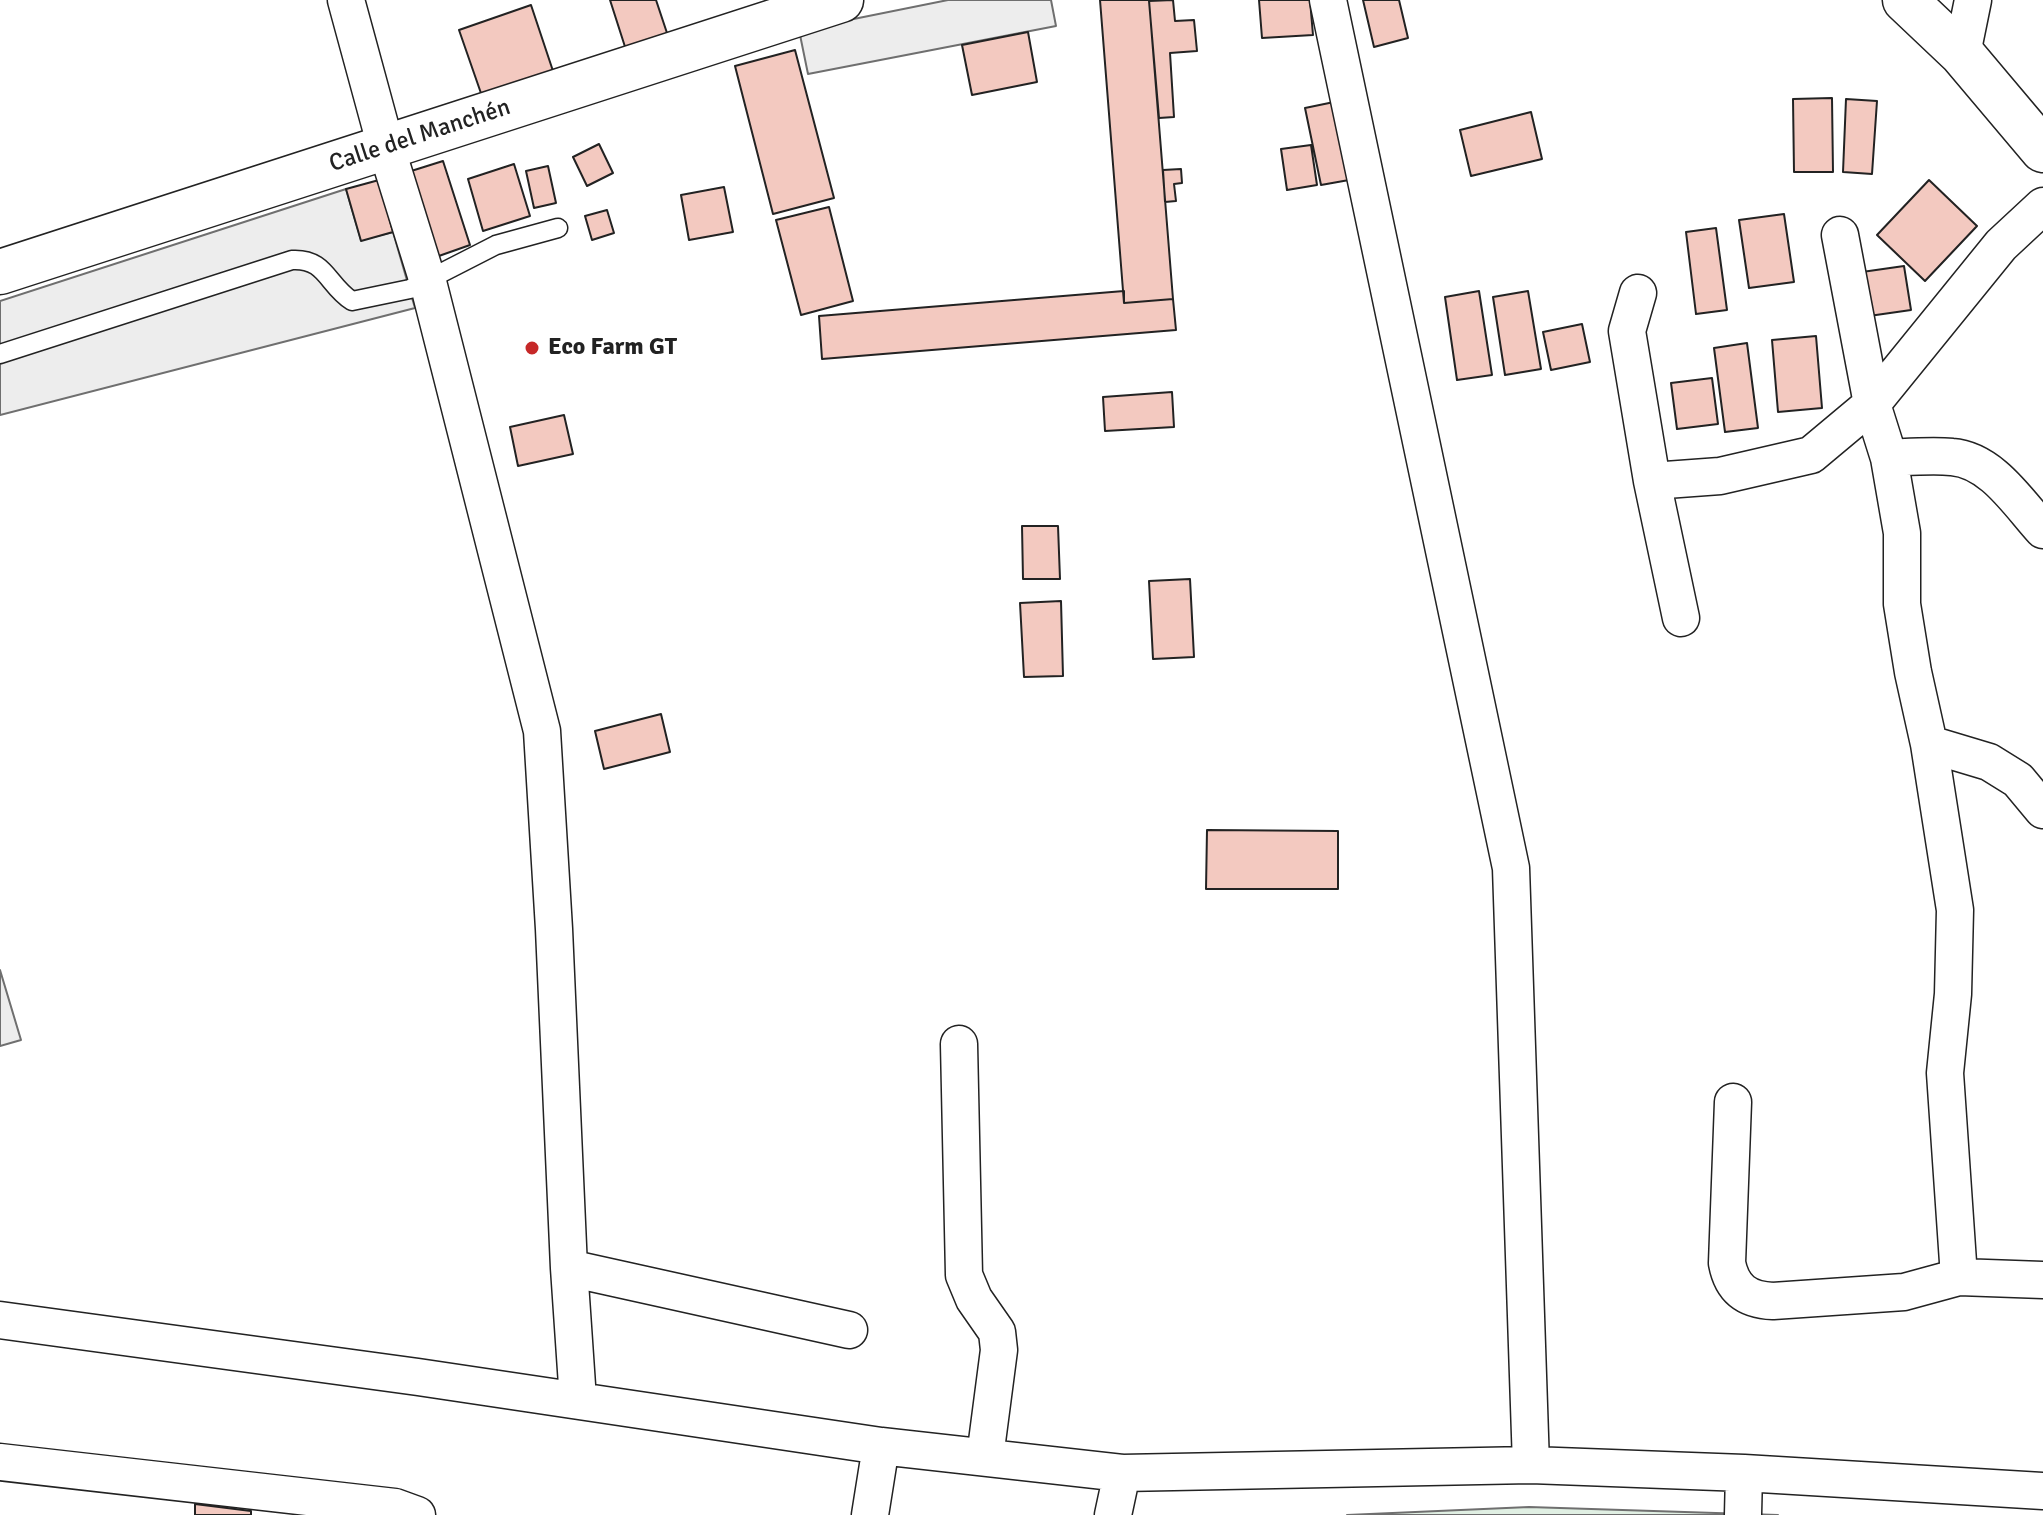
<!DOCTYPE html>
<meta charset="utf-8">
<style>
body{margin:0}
canvas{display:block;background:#fff}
</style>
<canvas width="2043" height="1515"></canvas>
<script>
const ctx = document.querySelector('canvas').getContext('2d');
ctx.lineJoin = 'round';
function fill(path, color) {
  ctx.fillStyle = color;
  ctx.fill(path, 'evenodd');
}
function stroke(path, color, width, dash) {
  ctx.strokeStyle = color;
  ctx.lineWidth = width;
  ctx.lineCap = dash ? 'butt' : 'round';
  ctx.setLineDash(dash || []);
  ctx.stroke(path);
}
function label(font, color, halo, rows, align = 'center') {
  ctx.font = font + ' Signika,sans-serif';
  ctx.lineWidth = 6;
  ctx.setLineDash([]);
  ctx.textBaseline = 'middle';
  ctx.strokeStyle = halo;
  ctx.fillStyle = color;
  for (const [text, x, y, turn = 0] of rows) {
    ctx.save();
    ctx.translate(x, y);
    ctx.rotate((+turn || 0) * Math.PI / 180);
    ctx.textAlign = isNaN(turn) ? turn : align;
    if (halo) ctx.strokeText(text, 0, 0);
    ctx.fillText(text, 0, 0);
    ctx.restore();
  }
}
const green = new Path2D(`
 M1529,1507L1778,1515H1347Z`);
const parking = new Path2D(`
 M948,0H1051L1056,26L808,74L799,30Z
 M346,189L361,240L393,232L415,308L0,415V301Z
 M0,970L21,1040L0,1046Z`);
const building = new Path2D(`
 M610,0H656L669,39L627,53Z
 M1100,0H1149L1173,299L1124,303Z
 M1173,0L1175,21L1194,20L1197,51L1170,53L1174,117L1159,118L1149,1Z
 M1259,0H1310L1313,35L1262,38Z
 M1363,0H1399L1408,38L1374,47Z
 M531,5L554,74L483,99L459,30Z
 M1028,32L1037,82L972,95L962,45Z
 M795,50L834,198L773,214L735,66Z
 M1832,98L1833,172H1794L1793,99Z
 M1846,99L1877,101L1872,174L1843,172Z
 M1334,102L1349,180L1321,185L1305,108Z
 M1531,112L1542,159L1471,176L1460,130Z
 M599,144L613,173L587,186L573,157Z
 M1311,145L1317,185L1287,190L1281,149Z
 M443,161L470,245L436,257L408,172Z
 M514,164L530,216L483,231L468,179Z
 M548,166L556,203L534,208L526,171Z
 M1181,169L1182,183L1174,184L1176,201L1165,202L1163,170Z
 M379,180L393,232L361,241L346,189Z
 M1929,180L1977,226L1925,281L1877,235Z
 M724,187L733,232L689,240L681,195Z
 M829,207L853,301L801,315L776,220Z
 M607,210L614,233L592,240L585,216Z
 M1784,214L1794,282L1749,288L1739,220Z
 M1716,228L1727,310L1696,314L1686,232Z
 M1904,266L1911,310L1869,316L1862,272Z
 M1124,291V303L1173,299L1176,330L822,359L819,316Z
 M1479,291L1492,375L1457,380L1445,297Z
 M1528,291L1541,369L1505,375L1493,297Z
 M1582,324L1590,362L1551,370L1543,332Z
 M1816,336L1822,408L1778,412L1772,340Z
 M1747,343L1758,428L1725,432L1714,348Z
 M1712,378L1718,424L1677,429L1671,383Z
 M1172,392L1174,427L1105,431L1103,397Z
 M564,415L573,454L518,466L510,427Z
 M1022,526H1058L1060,579H1023Z
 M1190,579L1194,657L1153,659L1149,581Z
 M1061,601L1063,676L1024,677L1020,603Z
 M661,714L670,752L604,769L595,731Z
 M1207,830L1338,831V889H1206Z
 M195,1504L251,1511V1515H195Z`);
const service = new Path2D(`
 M0,354L292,260C326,258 327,285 352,301L410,289L496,245L558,228`);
const minor = new Path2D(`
 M346,0L386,147L428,282L542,731L554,929L569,1268L578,1400
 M1328,0L1511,868L1531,1465
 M1962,54L1973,0
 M1840,235L1872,404L1889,458L1902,533V604L1913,672L1929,744L1955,910L1953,994L1945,1073L1959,1277
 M1638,293L1627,331L1652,481L1681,618
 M1889,458C1910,457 1932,455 1952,457C1992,460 2019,504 2043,530
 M1652,481L1720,476L1811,455L1872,404L2001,245L2043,206
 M1929,744L1989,762L2018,780L2043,810
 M959,1044L964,1275L974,1299L997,1332L999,1350L985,1457
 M1733,1102L1727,1263C1732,1289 1747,1300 1773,1301L1904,1292L1959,1277L2043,1280
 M569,1268L849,1330
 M0,1320L418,1377L881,1446L1122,1473L1531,1465L1744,1473L2043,1491
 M0,1462L395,1507L417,1515
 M870,1515L881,1446
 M1113,1515L1122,1473
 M1743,1515L1744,1473`);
const tertiary = new Path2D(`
 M1905,0L1962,54L2043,150
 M0,272L841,0`);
const markers = [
 [532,348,8,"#c62828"]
];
const streetNames = [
 ["Calle del Manchén",420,136,-18]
];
const poiNames = [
 ["Eco Farm GT",548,348]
];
fill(green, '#e0efe3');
stroke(green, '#6f6f6f', 2);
fill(parking, '#ededed');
stroke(parking, '#6f6f6f', 2);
fill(building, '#f3c9c0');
stroke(building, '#222', 2);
stroke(service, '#222', 21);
stroke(minor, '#222', 39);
stroke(tertiary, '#222', 47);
stroke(service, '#fff', 18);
stroke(minor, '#fff', 36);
stroke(tertiary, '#fff', 44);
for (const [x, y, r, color] of markers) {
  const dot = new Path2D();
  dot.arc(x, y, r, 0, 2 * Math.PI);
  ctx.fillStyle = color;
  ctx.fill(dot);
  stroke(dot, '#fff', 3);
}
label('24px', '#222', '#fff', streetNames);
label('bold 24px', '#222', '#fff', poiNames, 'left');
</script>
